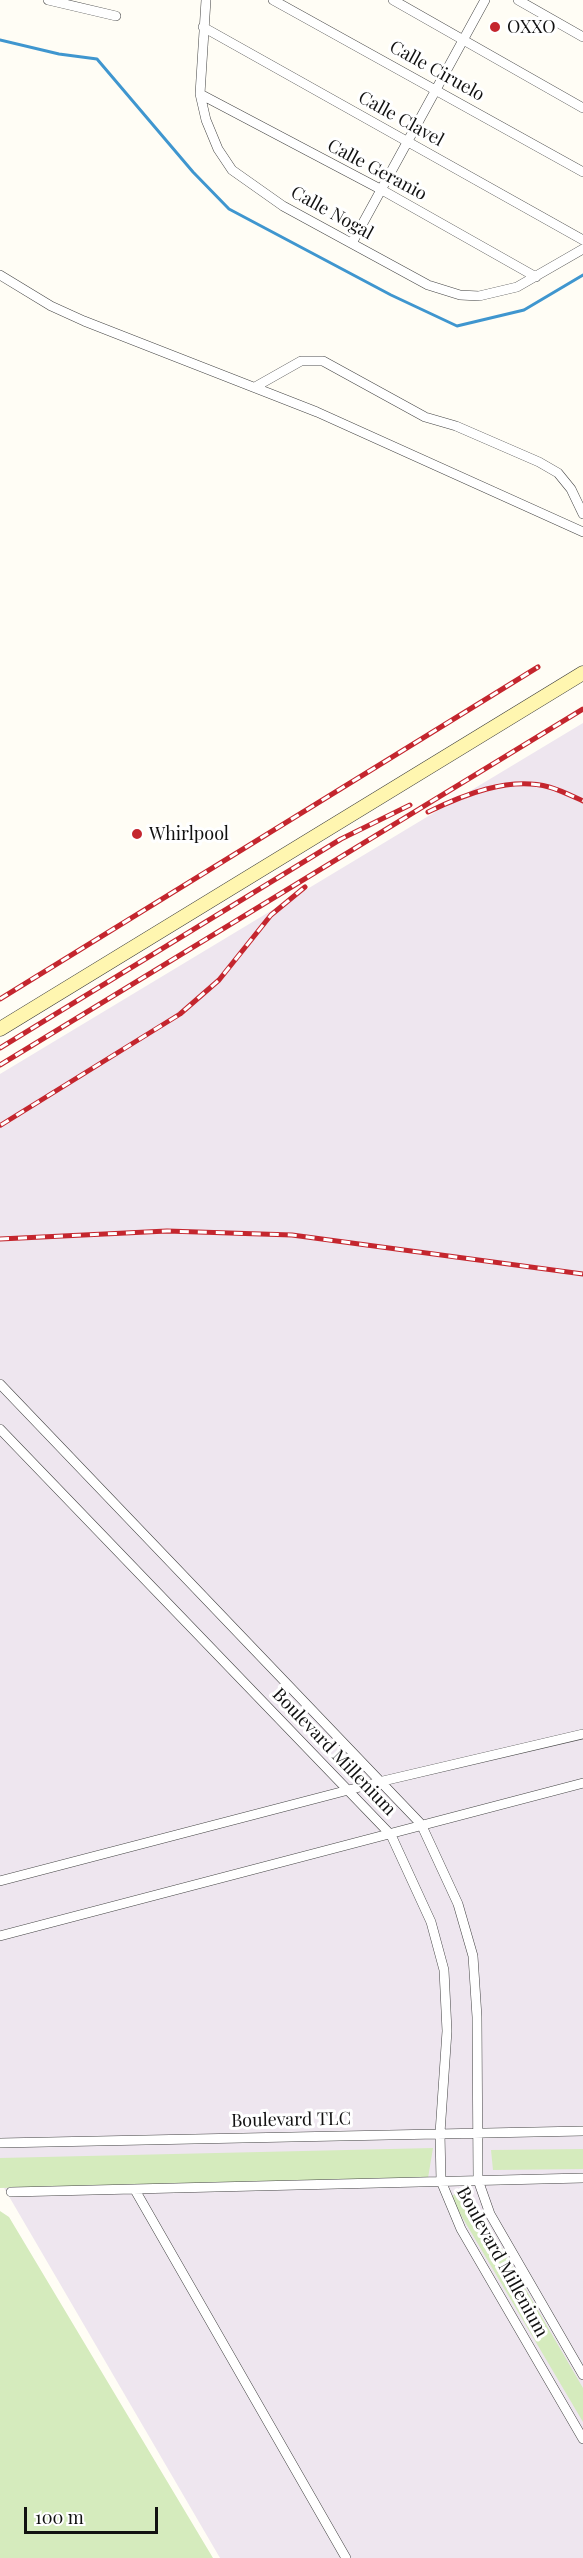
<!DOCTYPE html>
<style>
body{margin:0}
#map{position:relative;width:583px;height:2558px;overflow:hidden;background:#fffdf5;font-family:"Playfair Display",serif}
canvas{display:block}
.scale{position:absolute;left:24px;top:2507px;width:134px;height:27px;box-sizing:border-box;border:3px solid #111;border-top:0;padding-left:8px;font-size:18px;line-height:21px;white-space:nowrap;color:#111;-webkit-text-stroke:4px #fff;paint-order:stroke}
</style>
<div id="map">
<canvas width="583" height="2558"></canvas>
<div class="scale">100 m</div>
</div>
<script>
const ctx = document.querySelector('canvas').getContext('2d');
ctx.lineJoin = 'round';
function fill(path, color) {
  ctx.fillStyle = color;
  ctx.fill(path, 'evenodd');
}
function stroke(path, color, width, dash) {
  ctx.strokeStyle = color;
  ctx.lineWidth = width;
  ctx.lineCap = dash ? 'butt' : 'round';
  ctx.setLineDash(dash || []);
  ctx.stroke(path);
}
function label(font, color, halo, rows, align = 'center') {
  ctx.font = font + ' "Playfair Display",serif';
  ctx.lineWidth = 6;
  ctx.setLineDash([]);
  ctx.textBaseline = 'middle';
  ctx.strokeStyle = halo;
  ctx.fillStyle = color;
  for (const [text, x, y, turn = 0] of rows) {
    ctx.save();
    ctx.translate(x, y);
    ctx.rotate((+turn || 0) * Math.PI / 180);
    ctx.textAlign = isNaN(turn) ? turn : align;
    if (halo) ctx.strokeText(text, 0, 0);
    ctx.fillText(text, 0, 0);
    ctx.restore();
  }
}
const industrial = new Path2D(`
 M583,723V2558H220L0,2181V1074Z`);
const green = new Path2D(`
 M433,2148L428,2178L0,2188V2158Z
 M583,2149V2169L493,2170L491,2150Z
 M458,2190L471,2195L583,2388V2422L455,2205L452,2197Z
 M0,2211L9,2217L213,2558H0Z`);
const stream = new Path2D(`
 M0,40L59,54L97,59L193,172L229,209L391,295L457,326L524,310L583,275`);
const street = new Path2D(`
 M48,0L116,16
 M206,0L200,94L206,120L218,149L232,170L283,206L428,285L460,295L479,296L517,287L583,249
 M273,0L583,172
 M393,0L583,108
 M518,0L583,37
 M203,27L583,240
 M200,94L382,190L536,277
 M352,243L485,0
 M0,275L51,306L84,321L317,412L583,532
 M255,387L301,361H323L425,417L456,426L539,462L558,473L571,489L583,514
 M0,1384L421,1824L458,1904L473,1956L477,2017L478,2180L490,2214L583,2375
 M0,1429L391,1835L431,1922L444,1970L447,2031L440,2133L441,2181L461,2229L583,2439
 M0,1881L383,1781L583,1734
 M0,1936L583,1783
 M0,2143L583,2131
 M135,2190L346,2558
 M11,2192L583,2178`);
const secondary = new Path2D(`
 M0,1029L583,673`);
const rail = new Path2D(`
 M428,812C463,795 509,776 549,787C560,790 572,796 583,801
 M0,999L538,667
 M0,1048L341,839L410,805
 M0,1065L583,709
 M1,1125L180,1014L219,980L271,915L305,887
 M0,1239L167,1231L292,1235L583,1274`);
const markers = [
 [495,27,6,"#c4262e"],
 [137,834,6,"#c4262e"]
];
const poiNames = [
 ["OXXO",507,27],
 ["Whirlpool",149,834]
];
const streetNames = [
 ["Calle Ciruelo",437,71,29],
 ["Calle Clavel",401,119,29],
 ["Calle Geranio",377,170,28],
 ["Calle Nogal",332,213,29],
 ["Boulevard Millenium",334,1752,46],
 ["Boulevard TLC",291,2120,-1],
 ["Boulevard Millenium",502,2262,61]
];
fill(industrial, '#eee6ef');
fill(green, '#d5ebbd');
stroke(stream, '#3f96cf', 3);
stroke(street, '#444', 10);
stroke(secondary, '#333', 15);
stroke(street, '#fff', 9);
stroke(secondary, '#fff6b0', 14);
stroke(rail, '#c4262e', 5);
stroke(rail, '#fff', 3, [9]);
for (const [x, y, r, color] of markers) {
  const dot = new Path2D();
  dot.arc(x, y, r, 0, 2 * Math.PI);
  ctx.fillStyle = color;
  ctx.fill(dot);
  stroke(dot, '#fff', 2);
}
label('18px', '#111', '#fff', poiNames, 'left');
label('18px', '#111', '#fff', streetNames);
</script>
